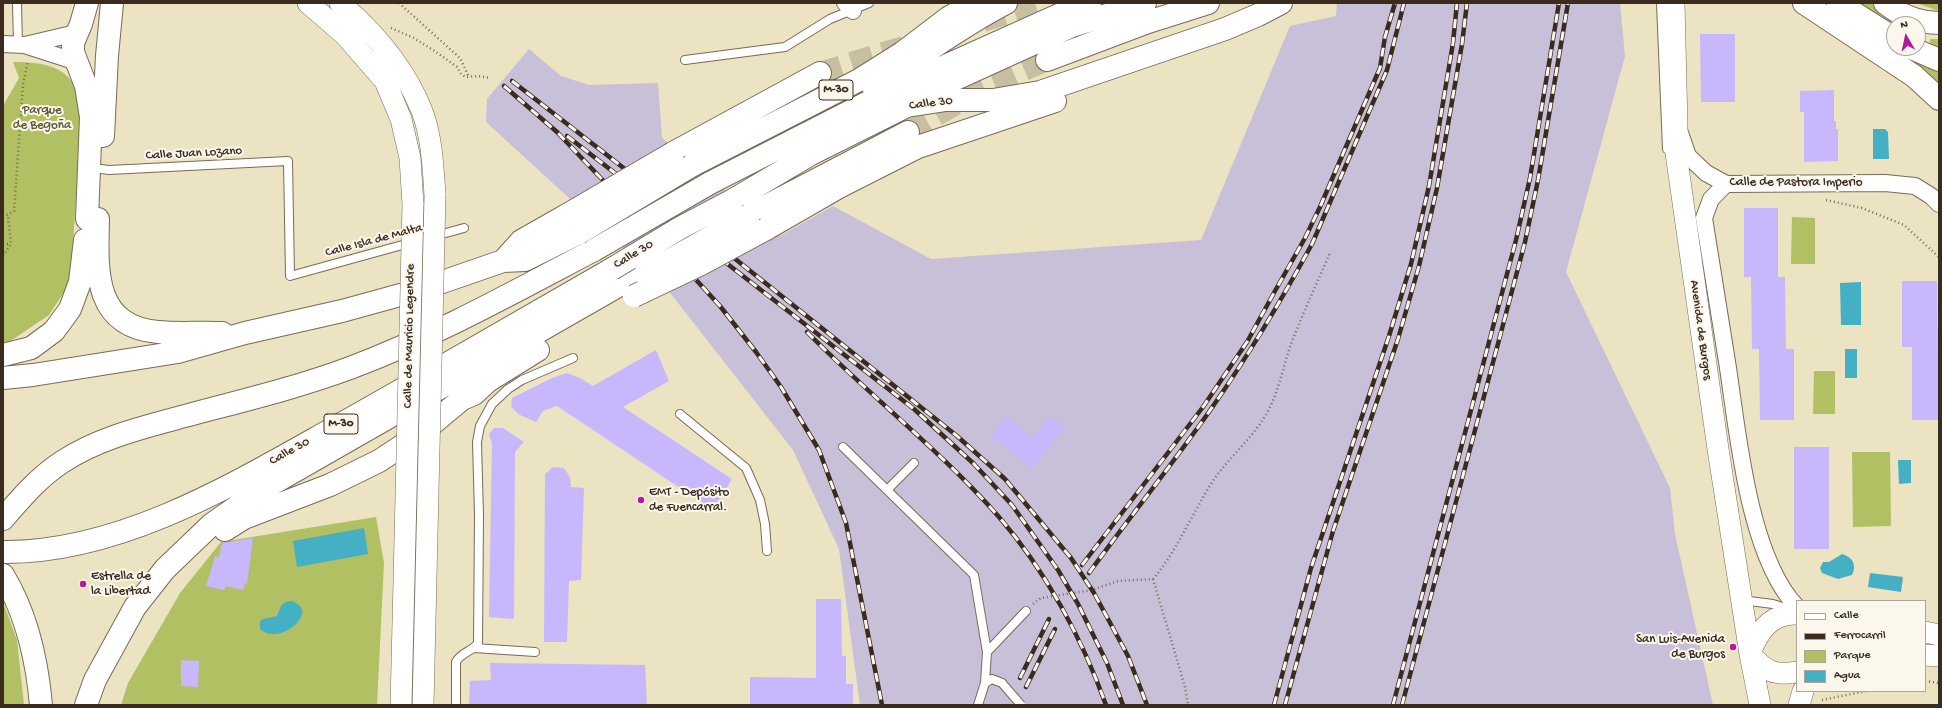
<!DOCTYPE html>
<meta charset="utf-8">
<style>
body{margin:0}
#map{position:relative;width:1942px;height:708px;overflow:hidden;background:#ebe3c2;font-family:"Gochi Hand",sans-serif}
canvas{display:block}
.frame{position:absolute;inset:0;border:4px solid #3b2a1e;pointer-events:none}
.legend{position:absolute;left:1796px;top:600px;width:130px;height:92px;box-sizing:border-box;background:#fbf7ec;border:1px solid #aea59a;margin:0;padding:5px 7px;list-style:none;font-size:12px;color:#3b2a1e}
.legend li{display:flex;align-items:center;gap:8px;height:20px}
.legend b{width:20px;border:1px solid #aea59a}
.north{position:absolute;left:1886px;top:16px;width:40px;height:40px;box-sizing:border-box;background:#fbf7ec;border:1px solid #aea59a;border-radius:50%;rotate:351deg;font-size:11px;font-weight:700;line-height:16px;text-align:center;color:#3b2a1e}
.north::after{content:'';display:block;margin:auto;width:14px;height:18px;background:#b5179e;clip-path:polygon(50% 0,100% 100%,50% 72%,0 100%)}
</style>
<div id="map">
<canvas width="1942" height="708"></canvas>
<div class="frame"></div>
<ul class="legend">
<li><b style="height:5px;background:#fff"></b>Calle</li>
<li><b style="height:5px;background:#3b2a1e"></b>Ferrocarril</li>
<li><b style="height:11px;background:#b0c063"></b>Parque</li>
<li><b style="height:11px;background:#45afc4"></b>Agua</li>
</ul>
<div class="north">N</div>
</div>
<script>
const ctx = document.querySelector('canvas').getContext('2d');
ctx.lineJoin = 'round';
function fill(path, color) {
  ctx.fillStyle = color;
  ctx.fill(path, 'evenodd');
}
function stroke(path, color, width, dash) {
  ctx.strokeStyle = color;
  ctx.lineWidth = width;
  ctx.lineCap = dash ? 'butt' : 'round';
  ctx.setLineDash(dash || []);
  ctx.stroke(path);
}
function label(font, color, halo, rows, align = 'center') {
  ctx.font = font + ' "Gochi Hand",sans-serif';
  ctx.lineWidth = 4;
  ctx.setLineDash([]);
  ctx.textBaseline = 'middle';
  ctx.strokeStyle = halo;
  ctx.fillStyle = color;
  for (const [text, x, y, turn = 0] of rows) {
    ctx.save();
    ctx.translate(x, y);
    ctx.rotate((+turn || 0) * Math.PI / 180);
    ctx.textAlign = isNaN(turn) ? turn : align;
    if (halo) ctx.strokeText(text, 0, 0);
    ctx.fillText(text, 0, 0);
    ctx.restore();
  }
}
const industrial = new Path2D(`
 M1337,3H1620L1625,56L1566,272L1670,488L1675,534L1713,705H860L839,549L793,450L664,285L486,122L487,99L529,49L561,76L589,85L658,83L662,138L780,236L833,206L931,259L1201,240L1290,26L1336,16Z`);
const green = new Path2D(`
 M1854,3H1872L1888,25Z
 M1916,3H1939V10H1936Z
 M1930,39H1939V50L1930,48Z
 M1905,56L1939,70V85L1903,59Z
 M13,62C53,62 78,69 82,115L70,283L49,315L3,346V106L19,78Z
 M1792,217L1815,218V264H1791Z
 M1814,371H1835V414H1813Z
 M1852,452H1890L1891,526L1853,527Z
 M376,517L384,563L377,705H121L128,683L180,593L221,542Z
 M3,602L17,640L24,705H3Z`);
const water = new Path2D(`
 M1873,129H1885L1888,132L1889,159H1873Z
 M1861,282V325H1841L1840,283Z
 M1845,349H1857V378H1845Z
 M1898,460H1911V483L1899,484Z
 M364,528L368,554L297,567L293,541Z
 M1842,554C1853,557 1857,566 1852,575L1838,579L1822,573L1820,568L1823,562H1829Z
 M1870,573L1903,577L1901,592L1868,587Z
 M290,601C323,608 281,648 260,629V621L263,619L277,616C281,607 280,603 290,601Z`);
const building = new Path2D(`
 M1700,34H1735V102H1701Z
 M1834,90V121H1836V129H1838V161L1804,162V112H1800V91Z
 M1744,208H1778V277H1785L1786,349H1794V420H1760L1759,349H1752L1751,277H1744Z
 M1902,281H1937L1939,420H1912V347H1902Z
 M656,350L669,381L623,407L732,479L713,510L557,406L543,411L536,422L520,415L511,407L512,398L552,378L567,373L580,378L593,386Z
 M1007,416L1033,437L1050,416L1065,428L1032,468L991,436Z
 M494,428H503L524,442L515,452L514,619L489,617L492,444L489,434Z
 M1794,447H1829V549H1794Z
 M553,467L564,468L570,477L571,487L584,488L581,580L569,581L567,642H544L545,474Z
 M253,538L247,584L245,583L243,590L226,586L224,590L206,586L215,556L219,557L222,543Z
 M816,599H841L842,656H846V684H853V705H750V677L816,678Z
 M181,660L199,661L198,687L181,686Z
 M490,663L645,665L647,705H469L470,681L491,680Z`);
const motorwayTunnel = new Path2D(`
 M983,21L1041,3
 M820,73L906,46
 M908,132L983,88L1047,60`);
const path = new Path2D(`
 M399,3L460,58L469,77
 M391,28L414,38L436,52L457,67L461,74L466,77L478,76L491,78
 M1826,200L1862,208L1904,225L1939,257
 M3,217L14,211L23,84L28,61
 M3,244H11
 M3,256L11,244L8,216
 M1153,579L1185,687L1188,705
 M1033,604L1041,598L1092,590L1118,581L1153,579C1176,552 1189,520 1208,489C1224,461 1251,441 1267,413C1279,391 1283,367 1291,344C1303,313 1317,283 1330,253
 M1925,681L1939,683
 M1822,700L1866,691`);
const service = new Path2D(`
 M17,3L18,45
 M1661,3L1667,149
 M685,60L785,47L830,19L869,3
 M101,169L109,170L288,161L290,276L464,228
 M680,414L746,468L760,500L765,524L767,551
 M843,447L974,575L987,652
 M887,490L914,463
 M1741,600L1773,604L1789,609
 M474,648L535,652
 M985,683L987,652L1026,611
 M456,705V662C461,652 472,652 478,643L479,515L477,442L480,426L492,404L508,389L522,380L573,358
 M978,705L985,683L992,679L1002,683`);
const minor = new Path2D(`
 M845,3L853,11
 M3,44L24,45L77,62
 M25,45L76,33
 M1680,133L1688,156L1706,173L1726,184L1885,183L1915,186L1931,196L1939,204
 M1726,184L1711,199L1704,218C1712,268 1720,318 1728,368C1738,435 1749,557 1797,607`);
const tertiary = new Path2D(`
 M308,3L345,35L385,81L401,119L410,158L413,204
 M340,3C375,33 405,68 422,111C432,137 433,167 435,195
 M1674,3L1677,126L1676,153L1718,449L1750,654L1760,705
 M1925,632L1939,635
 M1750,654C1758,631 1771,613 1797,614
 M1750,654C1765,671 1774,676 1797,672
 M1925,655L1939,656
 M1799,705L1803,691`);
const secondary = new Path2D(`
 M103,136L107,56L112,3
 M87,219L91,117L86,86L73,52V43L81,24L87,3`);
const motorway = new Path2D(`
 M1804,3L1914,76L1939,99
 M1838,3L1894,38
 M1885,3C1900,15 1919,23 1939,23
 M1911,48L1939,60
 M1047,60L1148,22L1208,3
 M872,85C918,60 959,27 1006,3
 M917,100L949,82L1072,26L1145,3
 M673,153L820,73
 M691,166L859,80L902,53L948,18L974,3
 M710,183L894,89L1072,9L1090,3
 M733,200L811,154L907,106L946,100H993L1040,92L1225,29L1258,15L1281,3
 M749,215L908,132
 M98,219C97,269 92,326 158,332C179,334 201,332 222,333
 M766,229L839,187L918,147L1055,101
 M503,261L521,241L565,216
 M3,355L31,348L54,331L70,309L80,282L85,240
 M3,378L33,375L178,352L245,333L342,311L422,289L503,261L525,260L579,233
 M3,519C21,498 39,477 62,462C98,438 144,427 185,416C241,401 296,388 350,368C435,336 514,292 594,250
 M225,530L244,518L330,485L379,461L420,434L462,399L474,394L488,381L538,350
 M3,552C127,553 247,476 352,418C439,369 525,319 612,269
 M3,575C27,614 37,660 41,705
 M86,705L95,680L135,607L165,569L212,524L258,492L632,278L645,274`);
const rail = new Path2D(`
 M512,81L639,180
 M504,86L557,132L615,193
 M567,136L629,184
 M714,242L957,436L1005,479L1071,558L1094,593L1128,656L1147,705
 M707,248L914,409L974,464L1012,505L1058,570L1078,604L1107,663L1123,705
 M678,260L720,306L756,352L781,387L819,450L846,523L882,705
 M807,332C869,395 940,450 999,517C1045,570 1082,638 1106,705
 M1082,565L1203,407L1247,342L1275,291L1305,238L1320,207L1380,68L1385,37L1395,3
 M1089,573C1129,518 1172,465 1211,409C1248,356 1281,301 1312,244L1387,70L1404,3
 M1020,678L1049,619
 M1026,687L1055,629
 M1274,705L1311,568L1389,336L1411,264L1429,186L1453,43L1457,3
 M1285,705L1333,531L1398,339L1419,266L1437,188L1462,44L1467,3
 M1393,705L1516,240L1530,178L1559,3
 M1402,705L1525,242L1538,180L1568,3`);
const serviceBridge = new Path2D(`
 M1002,683L1021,705`);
const tertiaryBridge = new Path2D(`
 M401,705L413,204
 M423,705L435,195`);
const motorwayBridge = new Path2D(`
 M565,216L673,153
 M579,233L691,166
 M594,250L710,183
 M612,269L680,228L733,200
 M645,274L749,215
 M634,296L701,264L766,229`);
const markers = [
 [641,500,4,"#b5179e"],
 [83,584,4,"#b5179e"],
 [1733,647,4,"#b5179e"]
];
const shields = [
 [836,90,34],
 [341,424,34]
];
const shieldNames = [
 ["M-30",836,90],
 ["M-30",341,424]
];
const streetNames = [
 ["Calle 30",931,104,-7],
 ["Calle Juan Lozano",194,154,-3],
 ["Calle de Pastora Imperio",1796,183],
 ["Calle Isla de Malta",374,241,-15],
 ["Calle 30",634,255,-31],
 ["Avenida de Burgos",1700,330,82],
 ["Calle de Mauricio Legendre",410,336,-89],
 ["Calle 30",290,452,-29]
];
const parkNames = [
 ["Parque",42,111],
 ["de Begoña",42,126]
];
const poiNames = [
 ["EMT - Depósito",649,493],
 ["de Fuencarral.",649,508],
 ["Estrella de",91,577],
 ["la Libertad",91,592],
 ["San Luis-Avenida",1725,640,"right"],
 ["de Burgos",1725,655,"right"]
];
fill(industrial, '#c8bfd8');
fill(green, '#b0c063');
fill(water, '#45afc4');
fill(building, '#c8b7fc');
stroke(motorwayTunnel, '#c8bea1', 22, [22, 11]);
stroke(service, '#796b57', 10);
stroke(minor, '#796b57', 18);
stroke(tertiary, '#796b57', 22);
stroke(secondary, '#796b57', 24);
stroke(motorway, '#796b57', 24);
stroke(path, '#796b57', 2.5, [1, 3]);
stroke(service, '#fff', 8);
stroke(minor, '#fff', 16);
stroke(tertiary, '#fff', 21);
stroke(secondary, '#fff', 22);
stroke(motorway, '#fff', 22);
stroke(rail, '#3b2a1e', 4.5);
stroke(rail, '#fbf7ec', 3, [9]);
stroke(serviceBridge, '#796b57', 10, []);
stroke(tertiaryBridge, '#796b57', 22, []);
stroke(motorwayBridge, '#796b57', 24, []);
stroke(serviceBridge, '#fff', 8);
stroke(tertiaryBridge, '#fff', 21);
stroke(motorwayBridge, '#fff', 22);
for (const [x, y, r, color] of markers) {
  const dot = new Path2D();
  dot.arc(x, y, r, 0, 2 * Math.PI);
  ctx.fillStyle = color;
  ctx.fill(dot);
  stroke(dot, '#fbf7ec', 1.5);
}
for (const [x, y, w] of shields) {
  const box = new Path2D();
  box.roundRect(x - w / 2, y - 10, w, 20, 3);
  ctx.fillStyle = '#fbf7ec';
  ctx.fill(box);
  stroke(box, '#3b2a1e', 1);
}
label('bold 12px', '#3b2a1e', null, shieldNames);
label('13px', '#3b2a1e', '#fbf7ec', streetNames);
label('13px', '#5e5733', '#fbf7ec', parkNames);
label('13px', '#3b2a1e', '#fbf7ec', poiNames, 'left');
</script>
